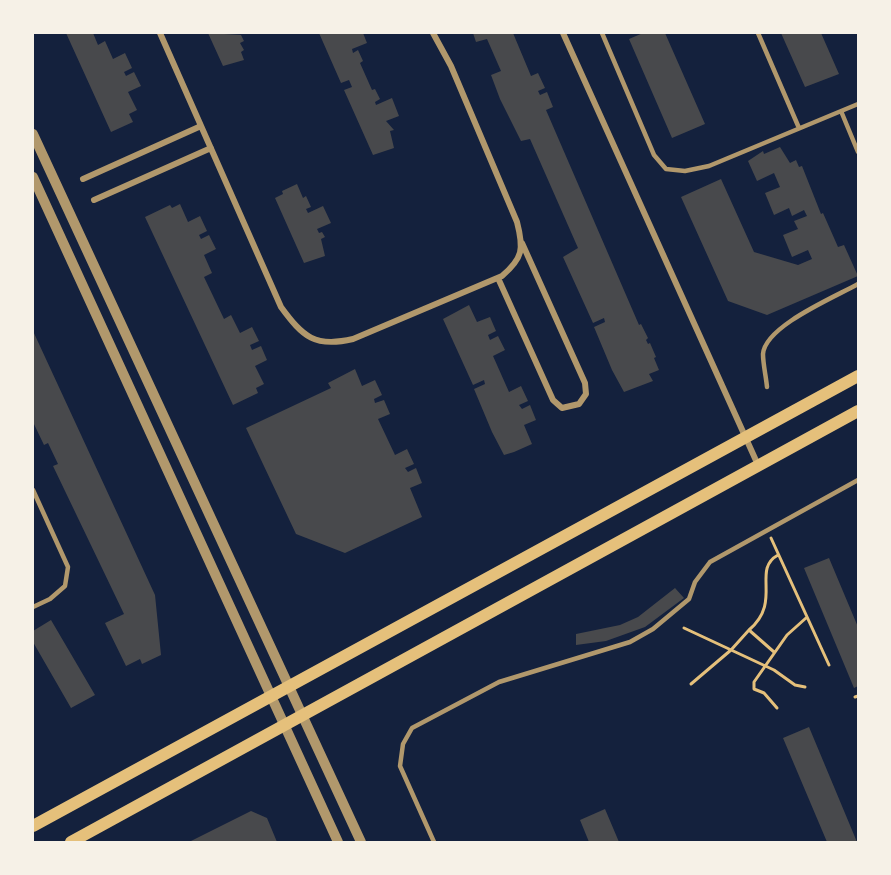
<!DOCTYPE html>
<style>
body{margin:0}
#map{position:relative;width:891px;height:875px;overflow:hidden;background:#14213d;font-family:"Times New Roman",serif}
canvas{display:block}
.frame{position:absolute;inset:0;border:34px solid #f6f1e7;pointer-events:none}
</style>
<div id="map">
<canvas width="891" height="875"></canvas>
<div class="frame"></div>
</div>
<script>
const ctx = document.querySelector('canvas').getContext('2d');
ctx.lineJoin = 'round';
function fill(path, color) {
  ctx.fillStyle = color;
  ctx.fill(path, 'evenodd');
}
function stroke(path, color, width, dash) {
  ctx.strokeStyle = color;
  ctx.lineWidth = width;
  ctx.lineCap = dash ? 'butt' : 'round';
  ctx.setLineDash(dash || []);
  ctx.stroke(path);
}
const building = new Path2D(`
 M66,33H93L98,45L105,41L113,59L125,53L132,68L124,72L126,76L134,72L141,86L128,92L137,110L129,114L133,122L111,132Z
 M208,33L241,35L244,41L240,43L244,50L241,52L244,60L223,66Z
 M319,33H363L367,43L352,49L353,53L358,50L363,61L360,63L372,90L375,89L380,99L375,102L376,105L392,98L399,116L386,121L394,130L390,131L394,148L373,155L344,90L352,87L349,80L341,83Z
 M473,33H513L531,76L538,73L545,88L538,91L540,95L547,92L553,107L546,110L639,325L641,324L648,338L646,340L648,344L650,343L656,357L654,358L659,370L649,374L653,381L624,392L612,370L594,327L605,322L604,318L593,323L563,257L578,248L530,139L521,141L500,99L491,75L501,71L487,39L476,42Z
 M643,33H665L705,124L672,138L629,39Z
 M781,33H821L839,74L805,87Z
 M780,147L790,163L796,160L799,167L802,166L821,214L823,213L838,247L844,245L858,276L767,315L728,301L681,197L721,179L754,252L798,265L812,259L808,250L792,257L783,235L798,229L794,221L807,216L804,210L792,216L789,208L774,215L765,193L780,187L774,173L757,181L748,161L763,151L764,154Z
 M297,184L303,198L306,196L311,207L306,209L308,213L323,206L331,223L317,229L319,233L322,232L325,237L321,239L325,256L304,263L275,198L283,194L282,191Z
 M180,204L188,222L200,216L207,231L199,235L201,239L209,235L216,249L204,255L212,273L204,277L224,319L231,315L240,333L252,327L259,341L250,345L252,350L261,346L267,360L255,366L264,384L256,388L258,393L233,405L145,217L170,205L172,208Z
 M469,305L477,322L490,317L496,331L488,335L490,340L498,336L505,350L493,356L509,392L521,386L528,401L519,405L522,409L530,405L536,420L524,425L532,444L514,452L504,455L492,432L474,389L485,384L484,380L473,385L443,319Z
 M33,331L155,595L161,655L142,664L140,659L126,666L105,623L124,614L53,466L58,464L48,443L44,445L33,422Z
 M355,369L362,386L375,380L382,395L374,399L375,403L384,400L390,414L378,419L395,455L407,449L414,464L405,468L408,472L416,468L422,483L410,488L422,517L345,553L296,534L246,428L331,388L328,383Z
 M829,558L858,627V686L854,688L804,568Z
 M675,588L684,598L645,627L606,641L576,645V634L620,625L638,617Z
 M51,620L95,695L71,708L33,642V631Z
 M809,727L857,842H827L783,738Z
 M605,809L619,842H589L580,820Z
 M251,811L267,818L277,842H189Z`);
const path = new Path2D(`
 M771,538L829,665
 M684,628L774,670L795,685L805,687
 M749,630C783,601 751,570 778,555
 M691,684L731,650L749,630L774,652
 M855,697L858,696
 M777,708L764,693L754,689V682L787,635L806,618`);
const service = new Path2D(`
 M602,33L654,155L666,169L685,171L709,166L858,104
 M758,33L799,128
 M841,111L858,152
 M767,387C766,376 763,364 763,354C765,326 835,297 858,284
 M33,490L68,567L65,586L50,599L33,607
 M434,842L400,766L403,744L412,728L499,682L630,642L653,629L689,599L695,582L710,562L858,480`);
const minor = new Path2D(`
 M160,33L281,307C303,337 315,348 353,339L502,276C523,258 524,249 517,222L451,66L433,33
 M563,33L758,465
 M83,179L201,126
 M94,200L211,148
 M498,278L553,400L562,408L579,404L586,394L585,383L522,243`);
const tertiary = new Path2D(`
 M33,134L361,842
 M33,177L338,842`);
const secondary = new Path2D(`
 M33,826L858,376
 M71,842L858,411`);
fill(building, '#48494c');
stroke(path, '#e5c07b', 3);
stroke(service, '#b1986c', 4.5);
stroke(minor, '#b1986c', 6);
stroke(tertiary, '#b1986c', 10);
stroke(secondary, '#e5c07b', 12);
</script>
